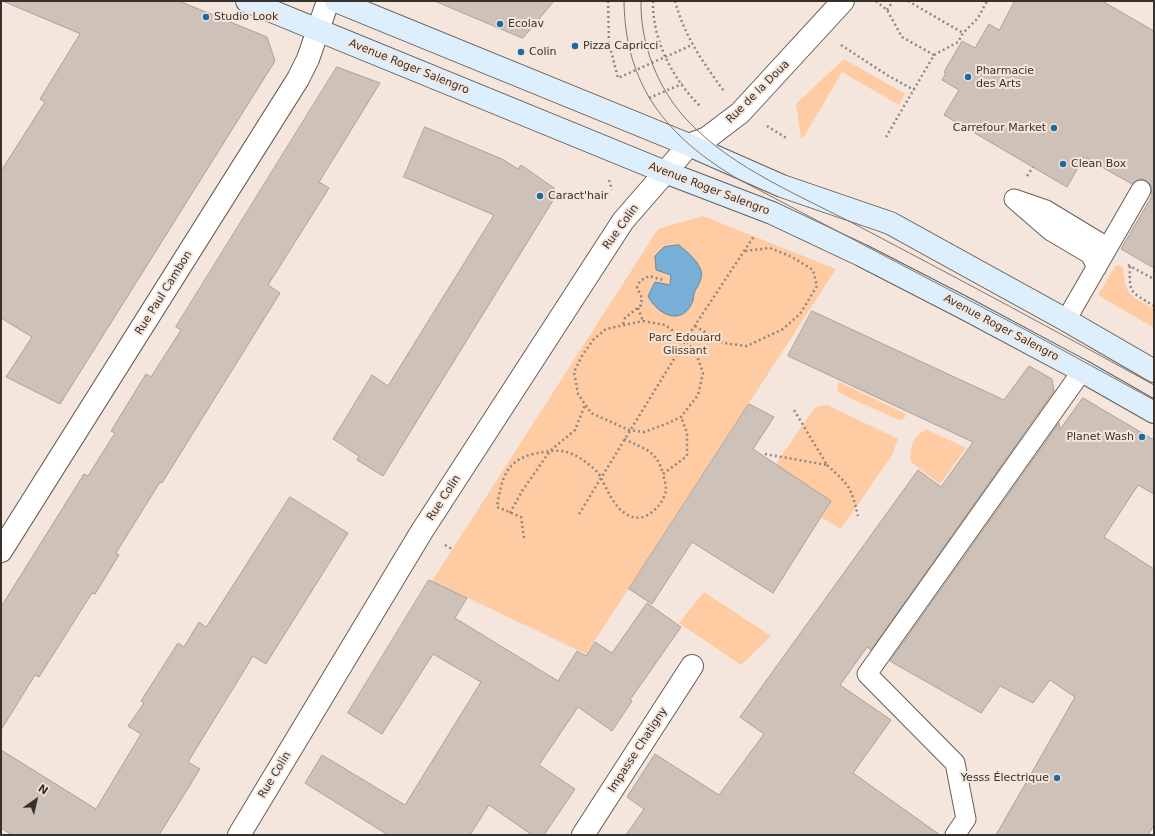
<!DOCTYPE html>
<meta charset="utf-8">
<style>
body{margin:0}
#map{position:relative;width:1155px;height:836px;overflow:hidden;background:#f4e6dc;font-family:"DejaVu Sans",sans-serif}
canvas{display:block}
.frame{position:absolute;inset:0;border:2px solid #36312d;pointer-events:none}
.north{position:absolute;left:16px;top:780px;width:40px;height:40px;-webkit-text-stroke:3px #f4e6dc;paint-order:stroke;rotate:34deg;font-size:11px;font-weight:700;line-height:16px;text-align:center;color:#36312d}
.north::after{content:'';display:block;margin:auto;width:14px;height:18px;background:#36312d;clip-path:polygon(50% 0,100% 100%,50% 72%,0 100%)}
</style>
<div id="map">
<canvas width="1155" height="836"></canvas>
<div class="frame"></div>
<div class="north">N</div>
</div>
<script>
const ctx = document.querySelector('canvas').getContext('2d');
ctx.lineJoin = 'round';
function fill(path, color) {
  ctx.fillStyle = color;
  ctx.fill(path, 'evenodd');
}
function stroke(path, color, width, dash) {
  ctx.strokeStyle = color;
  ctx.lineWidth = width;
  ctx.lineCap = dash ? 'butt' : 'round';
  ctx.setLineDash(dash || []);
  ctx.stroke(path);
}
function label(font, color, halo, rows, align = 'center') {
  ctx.font = font + ' "DejaVu Sans",sans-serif';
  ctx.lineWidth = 4;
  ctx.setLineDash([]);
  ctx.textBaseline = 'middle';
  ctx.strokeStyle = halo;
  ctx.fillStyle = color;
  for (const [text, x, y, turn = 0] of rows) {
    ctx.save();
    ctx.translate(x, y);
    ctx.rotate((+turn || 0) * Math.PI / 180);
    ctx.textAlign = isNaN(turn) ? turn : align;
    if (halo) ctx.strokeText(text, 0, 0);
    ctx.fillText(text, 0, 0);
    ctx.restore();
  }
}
const green = new Path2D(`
 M844,59L905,94L899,105L842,72L805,135L801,138L796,104Z
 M703,216L836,269L586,654L432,581L658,229Z
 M1118,265L1123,268C1127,299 1129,294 1154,309V328L1098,295L1115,267Z
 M839,382L906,414L904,419L899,420L839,393L837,387Z
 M827,405L898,439L892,455L841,529L822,518L831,501L790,474L774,467L815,407Z
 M926,429L966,448L940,484L911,462C909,447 913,437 926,429Z
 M704,592L771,636L741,665L679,623Z`);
const water = new Path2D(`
 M679,245C687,252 696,259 700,268C704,277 699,284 695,291C693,295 694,300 692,303C681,327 657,314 648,296L655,282L670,285L671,275L656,270L655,256L664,247Z`);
const building = new Path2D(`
 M3,1H179L267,37L275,61L60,404L6,377L32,337L1,318V171L45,102L40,99L80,34Z
 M435,1H554L523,38Z
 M1015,1H1102L1154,31V268L1121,249L1152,196L1151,185L1147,181L1141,179L1132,184L1084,157L1067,187L944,115L959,90L942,80L946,73L944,72L962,41L975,48L989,24L999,30Z
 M337,67L380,83L319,182L329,188L268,285L280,293L162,483L160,482L116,553L119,555L95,594L92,593L39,677L35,675L1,730V607L84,474L88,476L115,433L111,431L146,374L151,377L181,330L176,327Z
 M425,127L502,159L518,169L521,165L554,188V199L383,476L357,460L359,456L333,439L372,375L388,386L494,215L404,177Z
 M812,311L1004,400L1029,366L1052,379L1054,391L871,650L867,647L840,685L891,720L853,773L940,835H626L644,809L627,797L655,754L719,795L764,734L740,717L918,470L941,487L973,442L788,356Z
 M1083,398L1154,440V494L1138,485L1104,537L1154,569V825L1148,835H996L1075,697L1050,680L1033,703L1000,686L981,713L890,661L1059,423L1060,429Z
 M749,404L774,417L753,449L831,501L773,593L692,542L652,604L629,589Z
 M290,497L348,533L266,664L253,656L188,762L200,769L159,835H12L1,828V750L96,809L141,734L128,726L144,703L141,701L178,643L184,647L199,622L206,627Z
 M429,580L467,598L455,618L558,681L577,651L586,656L595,642L612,653L647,603L681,627L630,700L632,701L612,731L578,707L539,765L575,789L544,835H532L489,805L470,835H388L305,783L322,755L405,805L481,682L433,654L382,734L348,713Z`);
const path = new Path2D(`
 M608,1L609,43L618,78L692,45
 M653,1C652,40 673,80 701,107
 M675,1C684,35 703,63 724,91
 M876,1L887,10L902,37L934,55L886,137
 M908,1L963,33
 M887,10L893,1
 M841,45L887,75L914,90
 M934,55L958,42L963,33L978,18L987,1
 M649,98L682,84
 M767,126L788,139
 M1027,176L1033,167
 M609,180L612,190
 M1128,265L1154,279
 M1130,266C1129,294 1130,291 1154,306
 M638,308L643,321
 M643,321L665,325L686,340L697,356L703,373L698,395L681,417L666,424L644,432L629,430L591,413L578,394L574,372L583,354L594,339L606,329Z
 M623,324L625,318L641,305L642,298L637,288L640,281L649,276L663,280
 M695,326L723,343L747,346L783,329L800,314L817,286L813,270L792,257L770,248L745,251
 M624,439C644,449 657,450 663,474
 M765,454L827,465L794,410
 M827,465C850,486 851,487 858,516
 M510,513L522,491L550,451L575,430L585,405
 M579,514L688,336L754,236
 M524,538L521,517L497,507C501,483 504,461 533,454C557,449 567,448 587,463C592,467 599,472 601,478C608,491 615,510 630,516C645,524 665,504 666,489C666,485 664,479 663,474L687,456V433L681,417
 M445,545L452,549`);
const service = new Path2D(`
 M1097,267L1090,254L1051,231L1014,199L1046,210L1107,247
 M1066,320L1141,190
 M955,835L966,819L955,763L867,674L1082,371`);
const minor = new Path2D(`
 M1,551L298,79L308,59L328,1
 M583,835L692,666`);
const tertiary = new Path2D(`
 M239,835L422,531L623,221L689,145L707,138L740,113L843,1`);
const secondary = new Path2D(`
 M247,1L665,172L772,213L861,255L966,309L1082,371L1154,412
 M336,1L689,145L782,186L890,223L1066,320L1154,371`);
const tram = new Path2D(`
 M624,1C625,86 667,137 738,179L1024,329L1154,400
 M641,1C640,44 658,89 687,120C732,169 806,198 864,229C961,280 1058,332 1154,385`);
const markers = [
 [206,17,4,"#1c6b9d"],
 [500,24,4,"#1c6b9d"],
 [575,46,4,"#1c6b9d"],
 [521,52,4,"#1c6b9d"],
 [968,77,4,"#1c6b9d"],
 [1054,128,4,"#1c6b9d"],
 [1063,164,4,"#1c6b9d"],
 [540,196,4,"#1c6b9d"],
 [1142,437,4,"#1c6b9d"],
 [1057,778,4,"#1c6b9d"]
];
const poiNames = [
 ["Studio Look",214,17],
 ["Ecolav",508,24],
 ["Pizza Capricci",583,46],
 ["Colin",529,52],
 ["Pharmacie",976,71],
 ["des Arts",976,84],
 ["Carrefour Market",1046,128,"right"],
 ["Clean Box",1071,164],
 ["Caract'hair",548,196],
 ["Planet Wash",1134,437,"right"],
 ["Yesss Électrique",1049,778,"right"]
];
const streetNames = [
 ["Avenue Roger Salengro",409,67,22],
 ["Rue de la Doua",758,92,-45],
 ["Avenue Roger Salengro",709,189,21],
 ["Rue Colin",621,227,-54],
 ["Rue Paul Cambon",164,293,-58],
 ["Avenue Roger Salengro",1001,328,28],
 ["Rue Colin",444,498,-57],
 ["Impasse Chatigny",638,750,-57],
 ["Rue Colin",275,775,-59]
];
const parkNames = [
 ["Parc Edouard",685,338],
 ["Glissant",685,351]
];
fill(green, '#fecba2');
fill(water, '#79aed6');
stroke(water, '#6588a3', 1);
fill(building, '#cec1b7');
stroke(building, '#ada096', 1);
stroke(service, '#695e55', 21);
stroke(minor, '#695e55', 24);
stroke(tertiary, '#695e55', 24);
stroke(secondary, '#695e55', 24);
stroke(path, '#8f867f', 2.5, [2, 3]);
stroke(service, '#fff', 19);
stroke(minor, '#fff', 22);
stroke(tertiary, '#fff', 22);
stroke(secondary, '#ddeefc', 22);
stroke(tram, '#7e7670', 1);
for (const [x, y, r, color] of markers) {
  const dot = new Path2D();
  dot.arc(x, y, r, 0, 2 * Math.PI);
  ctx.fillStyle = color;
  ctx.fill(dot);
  stroke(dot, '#f4e6dc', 1.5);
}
label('11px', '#36312d', '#f4e6dc', poiNames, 'left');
label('11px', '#36312d', '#f4e6dc', streetNames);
label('11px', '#583616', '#f4e6dc', parkNames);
</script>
